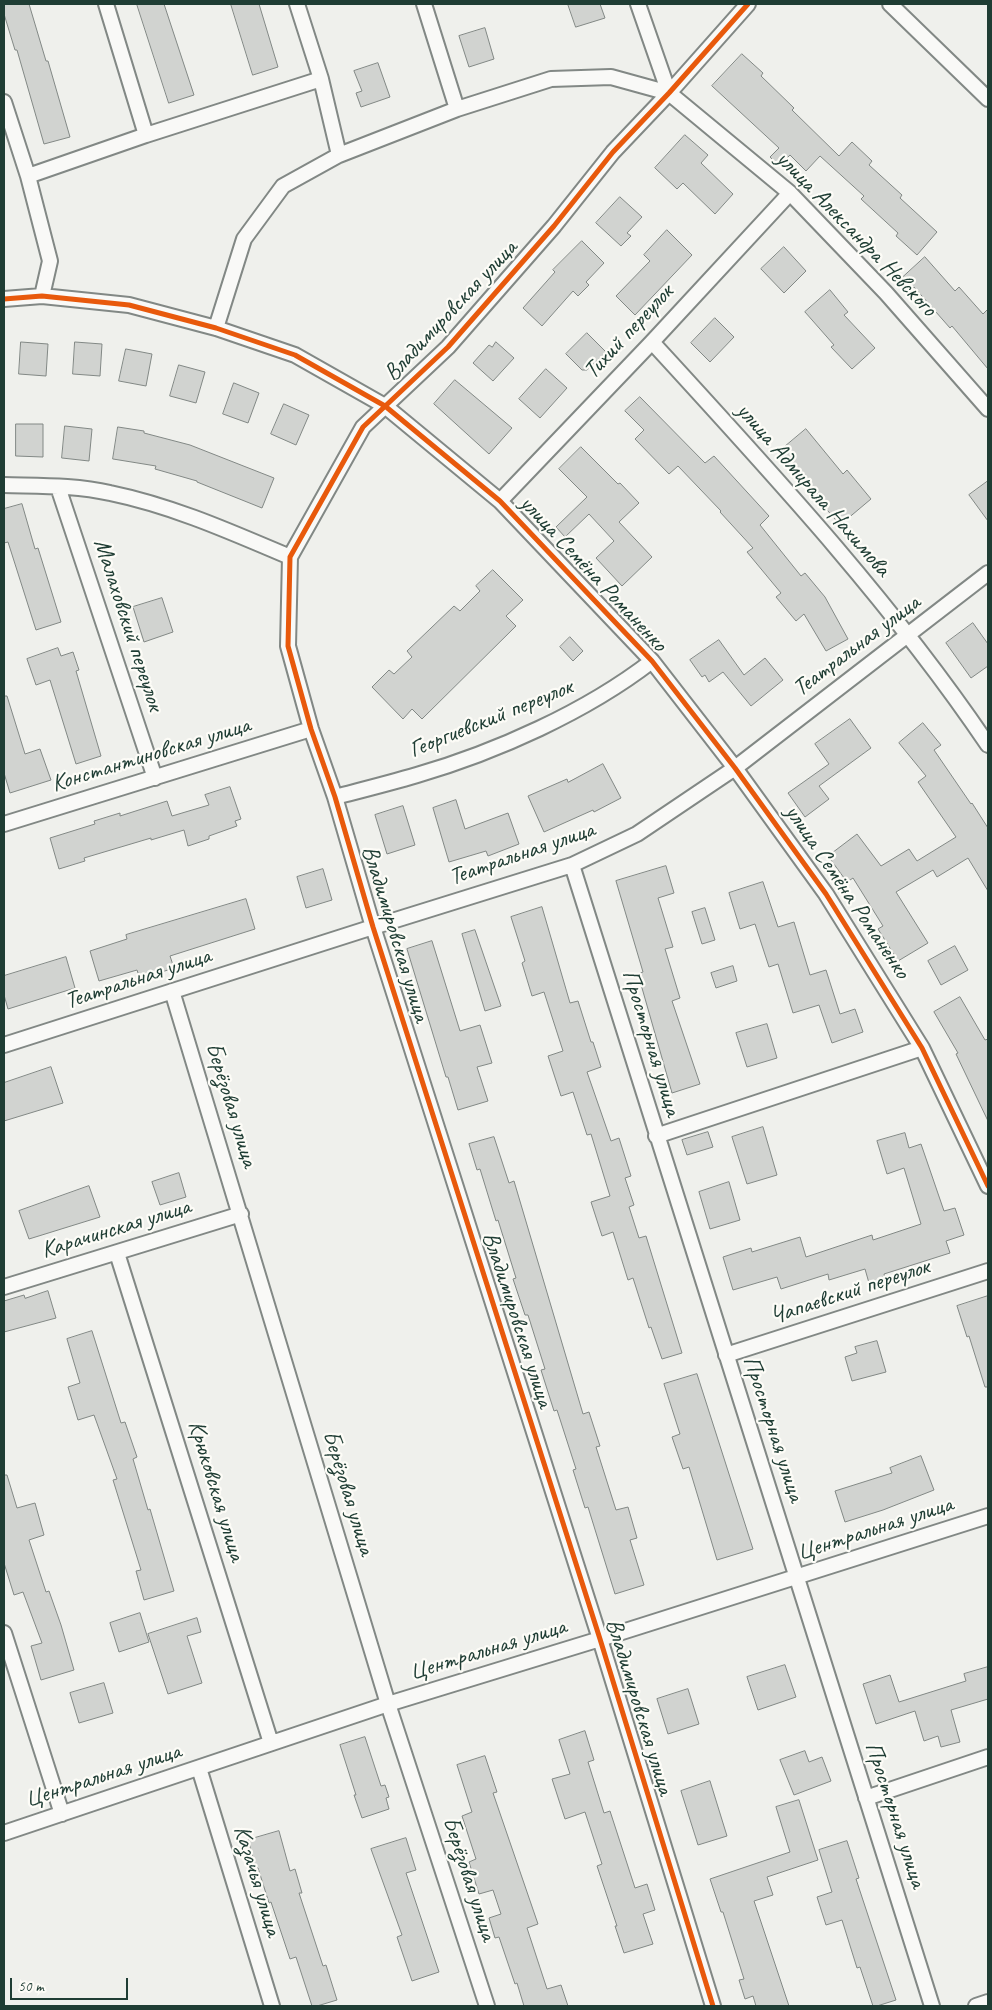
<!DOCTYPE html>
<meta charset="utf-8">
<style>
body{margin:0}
#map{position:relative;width:992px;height:2010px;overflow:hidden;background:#eff0ec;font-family:Caveat,sans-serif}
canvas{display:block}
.frame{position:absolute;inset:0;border:5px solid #1f3d34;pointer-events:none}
.scale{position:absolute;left:10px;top:1978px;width:118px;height:22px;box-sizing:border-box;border:2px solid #1f3d34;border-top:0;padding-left:6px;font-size:15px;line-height:18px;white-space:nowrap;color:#1f3d34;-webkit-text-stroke:4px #fdfcf7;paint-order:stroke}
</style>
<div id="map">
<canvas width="992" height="2010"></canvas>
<div class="frame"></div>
<div class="scale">50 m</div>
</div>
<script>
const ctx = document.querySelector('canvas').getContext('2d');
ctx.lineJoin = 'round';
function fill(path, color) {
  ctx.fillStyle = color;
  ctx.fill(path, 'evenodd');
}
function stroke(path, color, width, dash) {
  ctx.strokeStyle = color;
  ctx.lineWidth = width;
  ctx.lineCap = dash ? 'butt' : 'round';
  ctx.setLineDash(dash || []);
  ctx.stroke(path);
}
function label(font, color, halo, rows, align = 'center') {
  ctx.font = font + ' Caveat,sans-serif';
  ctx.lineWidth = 4.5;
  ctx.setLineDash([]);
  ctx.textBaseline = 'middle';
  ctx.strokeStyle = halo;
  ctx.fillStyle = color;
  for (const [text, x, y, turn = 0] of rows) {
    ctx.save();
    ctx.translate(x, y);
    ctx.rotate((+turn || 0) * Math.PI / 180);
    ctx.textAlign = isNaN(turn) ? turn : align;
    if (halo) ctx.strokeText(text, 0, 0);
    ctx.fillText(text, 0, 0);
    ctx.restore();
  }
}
const building = new Path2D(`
 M4,4H29L46,61H48L70,137L44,144L17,50H15L4,14Z
 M137,4H164L194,95L169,103Z
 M231,4H259L278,67L253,75Z
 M568,4H600L605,18L576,27Z
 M485,28L494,59L469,67L459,36Z
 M742,54L763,73L761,76L794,108L792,110L839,156L852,142L872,161L869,165L902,195L900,198L937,232L917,255L896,236L898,233L861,199L864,196L820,156L806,171L790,155L779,166L770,157L779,148L712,86Z
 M378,63L390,97L361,107L356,93L362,91L354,71Z
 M685,135L708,155L701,163L733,194L715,214L683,183L677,189L655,168Z
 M620,197L642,217L627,233L631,236L621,246L596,223Z
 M667,230L692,255L635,315L616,296L650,261L644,255Z
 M582,241L604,263L586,282L589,285L578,296L573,291L542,326L523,308L555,272L553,270Z
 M784,247L806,271L784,293L761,269Z
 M925,257L955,291L959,287L983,314L988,309V369L952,326L950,328L914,287L911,290L901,279Z
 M830,290L848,312L844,315L875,348L852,369L831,347L834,345L805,312Z
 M715,318L734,337L710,362L691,343Z
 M587,333L606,352L587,370H582L566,354Z
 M21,342L48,344L46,376L19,374Z
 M75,342L102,344L100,376L73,374Z
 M496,342L514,358L493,381L473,363L489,345L492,347Z
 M126,349L152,354L146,386L119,381Z
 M179,365L205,372L196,403L170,396Z
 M546,369L567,388L540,418L519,399Z
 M455,380L512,428L489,454L434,404Z
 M234,383L259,393L248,423L223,414Z
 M640,397L705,463L714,456L769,516L760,525L801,576L805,573L825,597L848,639L826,651L804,614L796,621L776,597L781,593L747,552L753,548L720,512L721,511L678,466L669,474L635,439L644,430L625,411Z
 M284,404L309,415L296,445L271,434Z
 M16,424H43V457L16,456Z
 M65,426L92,429L89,461L62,458Z
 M118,427L144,431V433L190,445L274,478L262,508L197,482V481L155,469L156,466L113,459Z
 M806,429L843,474L847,470L871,499L840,525L816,497L818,494L781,450Z
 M581,447L618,484L620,483L639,503L619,522L652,557L622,586L596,558L614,541L589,514L565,537L556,527L587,497L559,469Z
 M988,481V521L969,495Z
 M22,504L35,549L38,548L61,622L36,630L8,542L4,543V509Z
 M493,570L523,600L506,616L516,626L422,719L412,709L403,719L372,687L389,670L394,674L412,657L407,651L454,606L460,611L480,591L476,586Z
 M162,598L173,632L144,642L133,607Z
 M973,623L988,644V666L971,678L946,643Z
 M570,637L583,651L573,661L560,647Z
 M719,640L744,675L765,658L783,680L751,706L723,672L709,682L705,675L702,677L690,660Z
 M58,648L61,656L73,652L79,670L76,671L101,756L76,764L50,680L36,685L27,659Z
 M4,696H7L25,754L40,749L51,780L10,793L4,773Z
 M850,719L871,748L819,786L829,799L805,817L788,793L829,764L815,744Z
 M923,723L941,745L934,750L971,804L972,803L988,828V891L968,858L937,877L933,870L896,892L928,943L898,961L878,929L883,926L853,878L847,882L828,856L857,834L881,866L909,849L917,861L956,837L918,782L926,776L899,743Z
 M603,764L621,798L594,812L593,810L544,832L528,796L567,779L568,782Z
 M230,787L241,819L235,821L237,826L209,836V839L188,846L184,830L151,840V838L84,858L85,861L59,869L50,838L95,824L94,821L120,813V816L167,801L172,816L209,805L205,795Z
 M456,800L465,829L508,813L519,844L488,856L486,851L449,862L433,808Z
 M403,806L415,845L387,854L375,815Z
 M666,866L674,893L658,898L673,947L665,949L680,998L672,1001L700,1084L672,1093L638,974L643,972L616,881Z
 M323,869L332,900L306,908L297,877Z
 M763,882L778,927L794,922L810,975L826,970L840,1014L855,1009L863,1032L832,1043L819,1005L793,1013L778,964L769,967L755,924L740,929L729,893Z
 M246,899L255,929L170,956L174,968L140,979L137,970L99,981L90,951L127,939L126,935Z
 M542,907L570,1003L578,1001L591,1042H593L601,1067L587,1072L611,1141L619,1138L631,1176L625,1178L634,1205L629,1207L639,1238L646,1236L682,1353L662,1359L651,1327L649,1328L633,1278L628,1280L613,1232L602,1236L591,1202L610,1196L591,1134L587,1135L573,1092L561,1096L548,1056L563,1051L544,992L532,996L522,963L525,961L511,917Z
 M705,908L715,940L702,944L692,912Z
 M475,930L501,1006L485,1011L462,934Z
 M432,941L460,1031L480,1025L492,1063L477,1067L488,1101L458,1110L448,1077H446L407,949Z
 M955,946L968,970L941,985L928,961Z
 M66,957L75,988L8,1009L4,995V976Z
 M733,966L737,981L716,988L711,973Z
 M960,997L985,1040L988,1039V1121L956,1054L958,1053L934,1012Z
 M767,1024L777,1058L747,1067L736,1033Z
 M51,1067L63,1103L4,1121V1083Z
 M763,1127L777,1175L747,1184L732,1137Z
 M708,1132L713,1147L687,1155L682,1140Z
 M905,1133L909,1148L921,1144L944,1211L955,1208L964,1235L946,1241L950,1253L884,1274L885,1278L869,1283L865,1269L829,1280L828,1274L781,1289L777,1277L733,1290L723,1257L751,1248L752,1252L800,1237L806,1257L872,1235L873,1240L921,1224L904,1168L887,1174L877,1141Z
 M494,1137L509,1183L514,1181L583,1414L589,1412L600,1446L596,1447L616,1510L628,1507L637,1538L630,1540L644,1585L615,1594L588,1507L585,1508L573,1470L576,1469L557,1410L554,1411L541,1370L545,1369L528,1315H525L513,1279L516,1278L498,1220L496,1221L480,1169L477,1170L469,1144Z
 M179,1173L186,1197L160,1205L152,1182Z
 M729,1182L740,1220L710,1229L699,1192Z
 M89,1186L100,1217L29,1239L19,1211Z
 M48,1291L56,1318L4,1332V1301L24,1295L25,1298Z
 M988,1296V1387H985L969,1336L967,1337L957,1306Z
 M92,1331L121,1423L125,1422L137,1457L133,1459L148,1510L150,1509L174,1591L144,1600L136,1571L141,1570L113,1480L117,1479L94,1415L78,1420L68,1387L80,1383L67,1339Z
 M877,1341L886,1372L852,1381L845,1357L857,1353L855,1347Z
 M697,1374L753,1549L717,1560L689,1467L683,1469L672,1437L680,1434L664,1384Z
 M921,1456L934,1490L883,1510L845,1522L835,1491L892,1473L890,1468Z
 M4,1475H7L17,1508L35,1503L44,1535L29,1540L46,1592L49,1591L61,1625L74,1670L41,1680L31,1646L42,1643L23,1592L14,1595L4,1563Z
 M140,1613L149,1642L119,1652L110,1623Z
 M197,1618L201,1632L187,1636L202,1683L168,1694L148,1634Z
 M785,1665L796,1697L758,1710L747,1677Z
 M988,1667V1699L951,1710L960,1742L941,1747L938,1736L924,1741L915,1711L876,1724L863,1684L890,1675L899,1702L966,1681L964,1674Z
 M104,1683L113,1713L79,1723L70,1693Z
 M688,1689L699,1724L668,1734L657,1699Z
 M585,1731L594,1760L588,1762L604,1813L610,1811L635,1888L647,1884L655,1910L643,1914L653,1944L624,1953L615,1926H617L597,1866L602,1864L585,1812L565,1819L552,1779L570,1774L559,1740Z
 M365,1737L381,1786L385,1785L389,1797L386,1798L389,1809L362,1818L354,1795H356L340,1745Z
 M805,1751L809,1762L822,1757L831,1781L794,1795L780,1760Z
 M485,1756L497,1792L493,1793L538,1924L527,1928L547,1989L561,1985L568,2006H524L517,1983L515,1984L499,1937L495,1938L489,1918L501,1914L493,1890L479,1894L469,1862L476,1859L462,1816L472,1812L457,1765Z
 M710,1781L727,1836L698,1845L681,1791Z
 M799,1800L818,1860L767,1877L773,1895L754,1901L789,2006H756L753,1996L745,1999L739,1980L744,1979L723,1912H721L710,1879L790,1852L776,1807Z
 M279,1831L290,1871L295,1869L302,1893H299L323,1966L326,1965L337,2000L317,2006H312L296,1957L290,1959L271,1902L269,1903L258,1868H256L248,1840Z
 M406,1838L416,1870L406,1873L439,1972L412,1981L397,1937L402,1935L371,1849Z
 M847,1841L859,1878L856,1879L896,2000L877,2006H873L860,1967L857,1968L842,1920L826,1925L817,1897L832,1892L819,1850Z`);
const minor = new Path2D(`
 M106,4L146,135
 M297,4L321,79L339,155
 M424,4L457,109
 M638,4L669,93
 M890,4L988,99
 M4,102L28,176L50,261L42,296
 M28,176L146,135L321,79
 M4,299L42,296L129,305L216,328L295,355L385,406L500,501L652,661L735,768L826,894L922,1048L988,1186
 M216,328L244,239L283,186L339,155L457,109L551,79L611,77L669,93L790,193L886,293L988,409
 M652,342C770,471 890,600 988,745
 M4,485C39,486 76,485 110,493C173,506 231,532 290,557
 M58,487L155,778
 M500,501L652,342L790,193
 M335,797C362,790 390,783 417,775C496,752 586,712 652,661
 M4,824L311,729
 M572,865L932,2006
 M172,991L388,1704L487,2006
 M4,1045L373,927L572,865L637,834L735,768L988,573
 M656,1136L922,1048
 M117,1253L271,1743
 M4,1287L241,1214
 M726,1355L988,1271
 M4,1633L62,1814
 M199,1768L272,2006
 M866,1798L988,1757
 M4,1833L388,1704L600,1639L988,1516
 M713,2006L600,1639L373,927L335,797L311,729L288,646L290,557L363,427L448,347L554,226L613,152L669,93L748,4
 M976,2006L988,2002`);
const cycleway = new Path2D(`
 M4,299L42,296L129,305L216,328L295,355L385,406L500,501L652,661L735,768L826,894L922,1048L988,1186
 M713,2006L600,1639L373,927L335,797L311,729L288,646L290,557L363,427L448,347L554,226L613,152L669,93L748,4`);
const streetNames = [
 ["улица Александра Невского",856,234,46],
 ["Владимировская улица",451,311,-47],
 ["Тихий переулок",629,332,-47],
 ["улица Адмирала Нахимова",813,490,49],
 ["улица Семёна Романенко",593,574,47],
 ["Малаховский переулок",128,625,72],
 ["Театральная улица",857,646,-37],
 ["Георгиевский переулок",491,719,-22],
 ["Константиновская улица",151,755,-17],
 ["Театральная улица",522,854,-19],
 ["улица Семёна Романенко",847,892,56],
 ["Владимировская улица",395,934,73],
 ["Театральная улица",138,979,-18],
 ["Просторная улица",651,1043,73],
 ["Берёзовая улица",231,1105,73],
 ["Карачинская улица",116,1229,-17],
 ["Чапаевский переулок",850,1292,-18],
 ["Владимировская улица",517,1320,72],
 ["Просторная улица",773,1429,72],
 ["Крюковская улица",216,1491,73],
 ["Берёзовая улица",348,1493,73],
 ["Центральная улица",875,1529,-18],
 ["Центральная улица",488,1650,-17],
 ["Владимировская улица",639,1707,73],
 ["Центральная улица",103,1776,-18],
 ["Просторная улица",895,1815,72],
 ["Берёзовая улица",469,1879,72],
 ["Казачья улица",257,1881,73]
];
fill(building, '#d1d3d0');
stroke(building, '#828885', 1);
stroke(minor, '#828885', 18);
stroke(minor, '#f9f9f7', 14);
stroke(cycleway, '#e8590c', 5);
label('24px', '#1f3d34', '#fdfcf7', streetNames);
</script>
